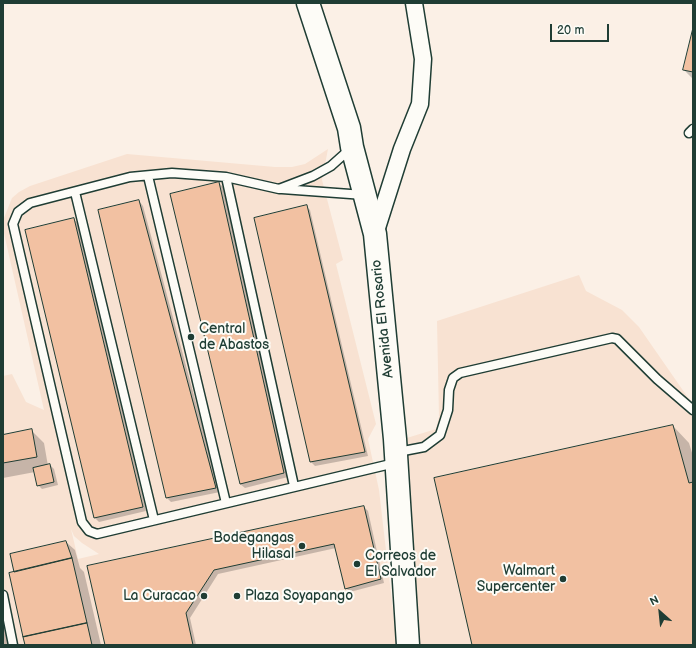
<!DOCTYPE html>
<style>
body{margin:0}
#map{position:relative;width:696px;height:648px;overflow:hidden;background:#fbf0e6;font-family:"Balsamiq Sans",sans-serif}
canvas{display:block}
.frame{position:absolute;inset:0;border:4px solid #1f3d34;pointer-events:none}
.north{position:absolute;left:640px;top:592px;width:40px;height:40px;-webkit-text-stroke:3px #fdfcf7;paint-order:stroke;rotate:333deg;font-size:11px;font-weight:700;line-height:16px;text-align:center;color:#1f3d34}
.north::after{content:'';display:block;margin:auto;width:14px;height:18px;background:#1f3d34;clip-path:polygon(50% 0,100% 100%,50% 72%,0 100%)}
.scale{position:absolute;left:550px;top:24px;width:59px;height:18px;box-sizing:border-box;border:2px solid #1f3d34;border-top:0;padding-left:5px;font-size:12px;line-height:14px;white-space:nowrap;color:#1f3d34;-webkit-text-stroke:3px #fdfcf7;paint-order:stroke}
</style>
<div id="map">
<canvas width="696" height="648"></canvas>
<div class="frame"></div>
<div class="north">N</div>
<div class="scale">20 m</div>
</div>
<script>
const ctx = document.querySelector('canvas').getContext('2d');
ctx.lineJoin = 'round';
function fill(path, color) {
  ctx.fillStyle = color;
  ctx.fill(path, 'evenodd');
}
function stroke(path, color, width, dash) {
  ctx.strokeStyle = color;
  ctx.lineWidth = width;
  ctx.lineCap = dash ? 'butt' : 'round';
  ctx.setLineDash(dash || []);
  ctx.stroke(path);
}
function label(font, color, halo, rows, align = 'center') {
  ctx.font = font + ' "Balsamiq Sans",sans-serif';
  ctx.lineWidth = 4;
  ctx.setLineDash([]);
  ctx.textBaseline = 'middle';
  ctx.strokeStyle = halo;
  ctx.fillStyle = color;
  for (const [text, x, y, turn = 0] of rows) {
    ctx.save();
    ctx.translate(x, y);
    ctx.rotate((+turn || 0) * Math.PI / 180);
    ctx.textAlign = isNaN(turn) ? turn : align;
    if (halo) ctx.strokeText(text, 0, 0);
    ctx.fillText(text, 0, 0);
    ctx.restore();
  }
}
const built = new Path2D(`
 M328,149L322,180L343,260L336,264L376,424L368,439L379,490L397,645H3V376L12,374L26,402L44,410L3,229L4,218L12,198L19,192L30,186L127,154L275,167H292L305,164ZM71,529L74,536L82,543L99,554L78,559Z
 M579,275L586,291L622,310L639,327L691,402H693V645H414L397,441L436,429L439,417L437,321Z`);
const shadow = new Path2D(`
 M693,32V79L684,70Z
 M219,183L223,187L288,477L245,488L240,484Z
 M139,201L143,206L220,492L171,502L167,498L99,211Z
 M306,206L310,210L368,456L315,466L311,462L255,219Z
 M73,219L78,223L146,511L99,522L95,518Z
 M673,426L689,443L693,456V645H473Z
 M31,430L44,443L48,466L50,465L54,469L58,485L42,489L38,485L35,472L3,478V436Z
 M364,507L368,511L384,583L350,592L346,588L336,548L218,574L190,618L196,645H106L88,567Z
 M66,542L75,550L80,568L84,572L101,645H26L16,572Z
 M3,597L15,645H3Z`);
const building = new Path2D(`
 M693,28V72L683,70Z
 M219,182L284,473L240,484L170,194Z
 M139,200L216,488L166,498L98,210Z
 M307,205L365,452L310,462L254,218Z
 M74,218L143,507L94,518L25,230Z
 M673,425L689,483L693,482V645H472L434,478Z
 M32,429L37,457L3,463V435Z
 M50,464L54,482L37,486L33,468Z
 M364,506L381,579L345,589L334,544L214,570L186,613L193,645H105L87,566Z
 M66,541L72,558L14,572L10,554Z
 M72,558L87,623L23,637L9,573Z
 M87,623L92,645H25L23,637Z`);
const lane = new Path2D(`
 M689,133L693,129
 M350,149L331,166L313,176L279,189L226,177L172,173L130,177L30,203L18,212L13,224L82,522L89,531L97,534L395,463
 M148,176L226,503
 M226,177L294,486
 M282,189L364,195
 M75,192L154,520
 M398,452L424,447L440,435L448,410L449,390L453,378L460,373L612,338L617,339L657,379L693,410
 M3,595L13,645`);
const street = new Path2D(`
 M375,234L402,149L420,104L423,59L414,3`);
const secondary = new Path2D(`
 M308,3L349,128L352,147L375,234L395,439L408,645`);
const markers = [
 [191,337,4,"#1f3d34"],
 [302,546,4,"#1f3d34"],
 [357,564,4,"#1f3d34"],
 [563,579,4,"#1f3d34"],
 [204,596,4,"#1f3d34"],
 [237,596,4,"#1f3d34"]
];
const streetNames = [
 ["Avenida El Rosario",383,319,-96]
];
const poiNames = [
 ["Central",199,329],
 ["de Abastos",199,345],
 ["Bodegangas",294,538,"right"],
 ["Hilasal",294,554,"right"],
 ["Correos de",365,556],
 ["El Salvador",365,572],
 ["Walmart",555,571,"right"],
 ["Supercenter",555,587,"right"],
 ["La Curacao",196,596,"right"],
 ["Plaza Soyapango",245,596]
];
fill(built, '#f8e2d2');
fill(shadow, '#0003');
fill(building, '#f2c1a2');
stroke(building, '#1f3d34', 1);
stroke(lane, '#1f3d34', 11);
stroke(street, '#1f3d34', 19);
stroke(secondary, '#1f3d34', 25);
stroke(lane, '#fdfcf7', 8);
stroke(street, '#fdfcf7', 16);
stroke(secondary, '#fdfcf7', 22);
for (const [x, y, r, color] of markers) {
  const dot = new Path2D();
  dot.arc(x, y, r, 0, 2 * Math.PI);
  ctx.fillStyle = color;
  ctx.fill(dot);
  stroke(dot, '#fdfcf7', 1.5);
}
label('14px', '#1f3d34', '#fdfcf7', streetNames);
label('14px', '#1f3d34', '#fdfcf7', poiNames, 'left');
</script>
